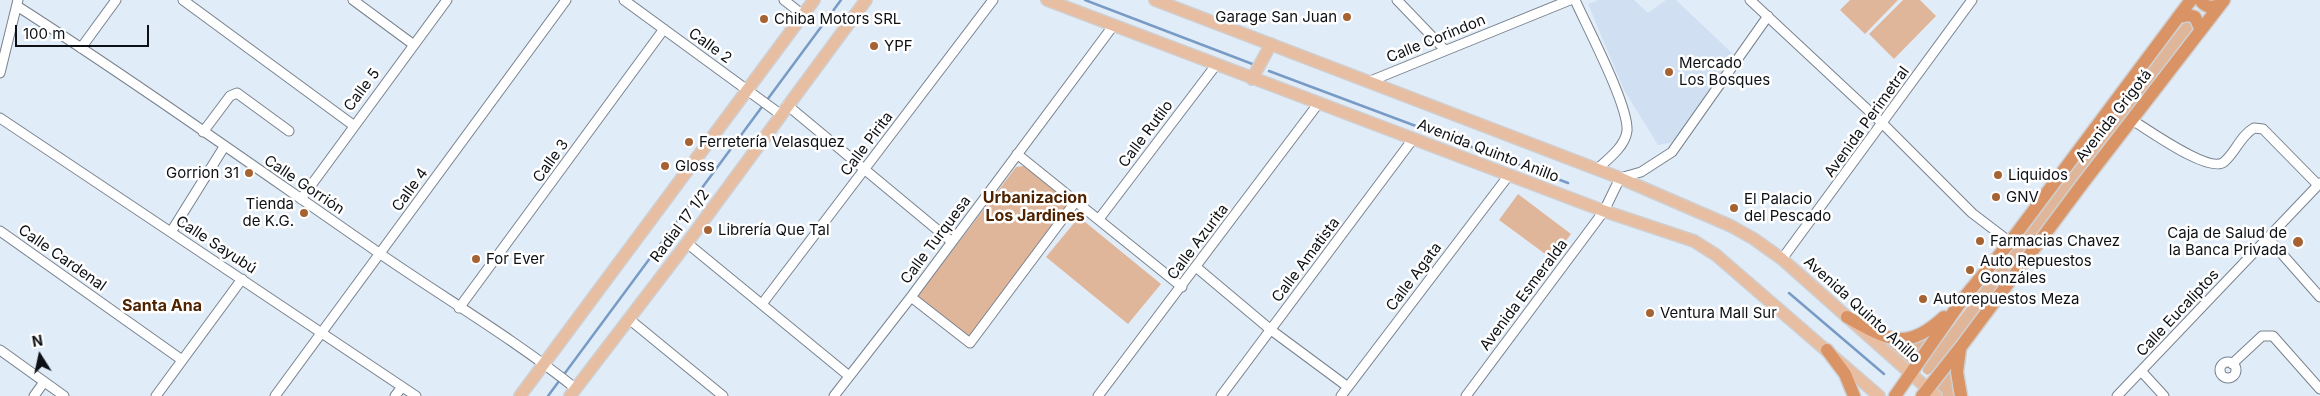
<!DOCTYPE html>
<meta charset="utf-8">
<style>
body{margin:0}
#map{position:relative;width:2320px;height:396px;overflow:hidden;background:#e1ecf9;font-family:Inter,sans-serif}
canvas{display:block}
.north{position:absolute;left:15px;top:331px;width:50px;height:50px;-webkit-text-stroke:4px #fff;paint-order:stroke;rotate:350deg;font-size:14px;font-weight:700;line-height:20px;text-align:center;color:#0d1115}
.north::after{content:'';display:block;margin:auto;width:18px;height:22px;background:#0d1115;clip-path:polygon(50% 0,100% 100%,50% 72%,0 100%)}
.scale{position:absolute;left:15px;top:25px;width:134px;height:22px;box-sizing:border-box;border:2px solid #0d1115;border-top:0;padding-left:6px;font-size:15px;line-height:18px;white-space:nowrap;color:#0d1115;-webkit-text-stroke:4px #fff;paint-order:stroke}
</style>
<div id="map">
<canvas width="2320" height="396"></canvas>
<div class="north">N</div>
<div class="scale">100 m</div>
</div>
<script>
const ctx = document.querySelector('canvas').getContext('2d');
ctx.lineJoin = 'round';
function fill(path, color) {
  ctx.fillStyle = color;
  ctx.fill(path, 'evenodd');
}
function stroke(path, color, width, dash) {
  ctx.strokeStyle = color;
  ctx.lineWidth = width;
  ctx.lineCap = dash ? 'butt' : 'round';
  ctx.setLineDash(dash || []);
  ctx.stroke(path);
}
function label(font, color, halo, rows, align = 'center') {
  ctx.font = font + ' Inter,sans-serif';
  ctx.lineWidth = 5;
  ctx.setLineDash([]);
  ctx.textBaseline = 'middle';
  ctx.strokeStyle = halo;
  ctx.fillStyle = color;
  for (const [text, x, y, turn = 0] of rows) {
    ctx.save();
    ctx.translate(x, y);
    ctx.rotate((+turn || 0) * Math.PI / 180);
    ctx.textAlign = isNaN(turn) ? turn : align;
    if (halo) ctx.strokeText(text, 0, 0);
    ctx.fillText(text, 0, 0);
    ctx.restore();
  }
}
const built = new Path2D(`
 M1599,0H1634L1648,13L1666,0H1676L1733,54L1679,138L1670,143L1658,145L1624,90L1588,4Z`);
const green = new Path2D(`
 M1850,0H1898L1865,34L1840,10Z
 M1903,0H1920L1936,16L1894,59L1869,34Z
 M2189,20L2194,25L2193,29L1935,371L1927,375L1923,372V366L2121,102L2184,22Z
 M1024,166L1070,200V204L969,338L917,297L1016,167Z
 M1518,194L1571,234L1552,259L1499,220Z
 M1079,217L1161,284L1128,324L1046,257Z
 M1941,324L1908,363L1876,337L1885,340Z
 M1957,361L1956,396H1940L1933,390Z`);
const stream = new Path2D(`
 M1085,0L1255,65
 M1269,71L1568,183
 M1789,293L1884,374
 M548,396L841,0`);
const minor = new Path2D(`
 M183,0L353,125
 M353,0L414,45
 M624,0L780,114
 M784,0L803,15
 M1397,0L1445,50
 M1575,0C1587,27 1629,106 1627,131C1625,147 1607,160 1597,169
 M1750,0L1883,124L1972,213L2010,242
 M17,6C140,85 259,170 379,253C444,298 514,339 575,388
 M81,48L116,0
 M0,73L18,0
 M1368,82L1570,0
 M787,105L952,242
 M0,118L416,396
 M2132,120C2147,129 2209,174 2224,162C2236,152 2240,136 2254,128L2263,129L2318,185
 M203,132L230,96L237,93L289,131
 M1017,154L1182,287
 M301,199L447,0
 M1099,219L1216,65
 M0,231L182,360
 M171,232L224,147
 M2267,237L2320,297
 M687,243L849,376
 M1782,259L1972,0
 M1196,267L1271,330L1348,387
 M911,297L970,343L1076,201
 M762,304L993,0
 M459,308L664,29
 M629,319L723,396
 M0,350L64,396
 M2220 370a8 8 0 1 1 16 0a8 8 0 1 1-16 0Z
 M2232,364L2262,336H2273L2320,389
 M2142,372L2164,396
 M34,396L44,382
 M156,396L242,279
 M275,396L566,0
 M395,396L402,387
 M834,396L911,297L1113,26
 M1098,396L1318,104
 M1221,396L1413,139
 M1341,396L1509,175
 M1466,396L1604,211L1620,178L1641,172L1672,152L1768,16
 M2117,396L2320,183`);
const major = new Path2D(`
 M1047,0L1604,211L1694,241L1716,255L1879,396
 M1155,0L1620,178L1731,226L1754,239L1782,259L1936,396
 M1252,79L1271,44
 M520,396L814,0
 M570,396L687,243L866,0`);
const highway = new Path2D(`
 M2200,0C2206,8 2211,8 2220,5
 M2178,17L2188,15L2195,17L2201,30
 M1847,317C1888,339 1905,353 1944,317
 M1960,349L1957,372L1961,396
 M1827,350L1845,374L1854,396
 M1895,396L1962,300L2010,242L2191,0
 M1922,396L1960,348L2083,183L2224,0`);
const markers = [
 [1347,17,5,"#a56232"],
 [764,19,5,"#a56232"],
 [874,46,5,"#a56232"],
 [1669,72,5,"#a56232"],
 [689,142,5,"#a56232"],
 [665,166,5,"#a56232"],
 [249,173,5,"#a56232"],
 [1998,175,5,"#a56232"],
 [1996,197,5,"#a56232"],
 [1734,208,5,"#a56232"],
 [304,213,5,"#a56232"],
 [708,230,5,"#a56232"],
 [1980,241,5,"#a56232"],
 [2298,242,6,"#a56232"],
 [476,259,5,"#a56232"],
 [1970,270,5,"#a56232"],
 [1923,299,5,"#a56232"],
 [1650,313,5,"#a56232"]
];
const poiNames = [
 ["Garage San Juan",1337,17,"right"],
 ["Chiba Motors SRL",774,19],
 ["YPF",884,46],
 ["Mercado",1679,63],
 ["Los Bosques",1679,80],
 ["Ferretería Velasquez",699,142],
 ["Gloss",675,166],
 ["Gorrion 31",239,173,"right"],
 ["Liquidos",2008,175],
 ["GNV",2006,197],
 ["El Palacio",1744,199],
 ["del Pescado",1744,216],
 ["Tienda",294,204,"right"],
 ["de K.G.",294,221,"right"],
 ["Librería Que Tal",718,230],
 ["Caja de Salud de",2287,233,"right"],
 ["la Banca Privada",2287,250,"right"],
 ["Farmacias Chavez",1990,241],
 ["For Ever",486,259],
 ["Auto Repuestos",1980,261],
 ["Gonzáles",1980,278],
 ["Autorepuestos Meza",1933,299],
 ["Ventura Mall Sur",1660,313]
];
const streetNames = [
 ["Calle Corindon",1436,39,-22],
 ["Calle 2",710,46,36],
 ["Calle 5",362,90,-53],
 ["Avenida Grigotá",2114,116,-52],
 ["Avenida Perimetral",1867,122,-54],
 ["Calle Rutilo",1146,134,-53],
 ["Calle Pirita",867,144,-53],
 ["Avenida Quinto Anillo",1488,151,21],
 ["Calle 3",551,161,-54],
 ["Calle Gorrión",304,185,34],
 ["Calle 4",410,190,-54],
 ["Radial 17 1/2",680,226,-53],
 ["Calle Turquesa",936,240,-53],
 ["Calle Azurita",1198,242,-53],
 ["Calle Sayubú",216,245,33],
 ["Calle Cardenal",62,258,35],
 ["Calle Amatista",1306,260,-53],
 ["Calle Agata",1414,277,-53],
 ["Avenida Esmeralda",1524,295,-53],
 ["Avenida Quinto Anillo",1862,310,42],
 ["Calle Eucaliptos",2178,313,-47]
];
const neighbourhoodNames = [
 ["Urbanizacion",1035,198],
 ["Los Jardines",1035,216],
 ["Santa Ana",162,306]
];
fill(built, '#d0dff2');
fill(green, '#e0b69b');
stroke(stream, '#789bc5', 2.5);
stroke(minor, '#79838e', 11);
stroke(major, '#cfcfd0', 14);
stroke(highway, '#cfcfd0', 15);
stroke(minor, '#fff', 9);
stroke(major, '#e8bea3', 11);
stroke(highway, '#d99365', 12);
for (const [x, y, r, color] of markers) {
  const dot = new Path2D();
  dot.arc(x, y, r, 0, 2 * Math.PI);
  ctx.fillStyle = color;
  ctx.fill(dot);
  stroke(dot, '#fff', 2);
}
label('15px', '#0d1115', '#fff', poiNames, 'left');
label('15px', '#0d1115', '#fff', streetNames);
label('bold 16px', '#4f2300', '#fff', neighbourhoodNames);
</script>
